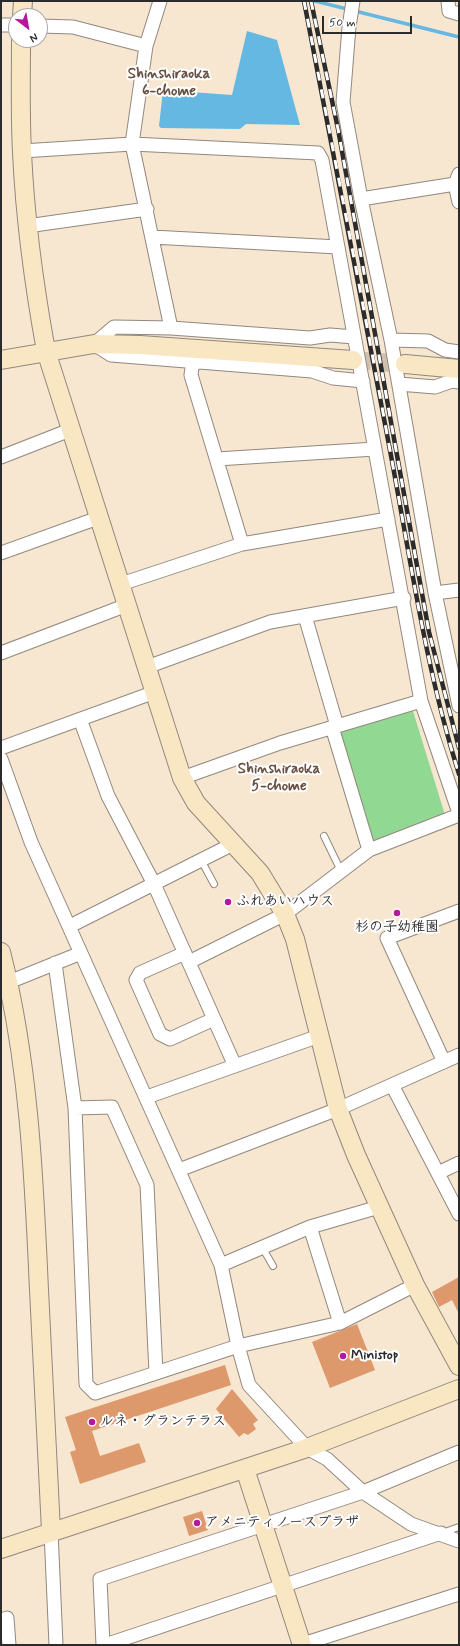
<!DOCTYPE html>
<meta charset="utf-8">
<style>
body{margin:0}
#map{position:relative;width:460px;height:1646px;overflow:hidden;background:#f7e6d0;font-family:Mynerve,sans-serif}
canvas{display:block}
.frame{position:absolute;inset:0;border:2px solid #2b2b2b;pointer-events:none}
.north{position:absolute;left:8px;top:8px;width:40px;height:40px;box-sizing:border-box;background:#fff;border:1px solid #aaa;border-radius:50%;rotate:149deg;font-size:11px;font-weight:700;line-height:16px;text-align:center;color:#2b2b2b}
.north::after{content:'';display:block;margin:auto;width:14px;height:18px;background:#b5179e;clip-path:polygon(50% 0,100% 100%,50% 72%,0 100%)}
.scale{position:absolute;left:322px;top:16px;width:90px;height:18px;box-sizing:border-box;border:2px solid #2b2b2b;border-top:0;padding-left:5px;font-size:12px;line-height:14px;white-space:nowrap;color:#2b2b2b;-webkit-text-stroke:3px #fff;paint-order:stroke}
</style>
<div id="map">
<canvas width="460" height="1646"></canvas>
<div class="frame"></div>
<div class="north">N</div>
<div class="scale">50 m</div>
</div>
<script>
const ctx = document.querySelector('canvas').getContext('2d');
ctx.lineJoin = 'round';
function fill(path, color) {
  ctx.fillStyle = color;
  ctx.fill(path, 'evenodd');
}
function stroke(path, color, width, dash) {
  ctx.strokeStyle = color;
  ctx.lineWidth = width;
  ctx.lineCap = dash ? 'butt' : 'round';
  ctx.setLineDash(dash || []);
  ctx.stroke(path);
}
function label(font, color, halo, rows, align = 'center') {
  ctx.font = font + ' Mynerve,"Klee One",sans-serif';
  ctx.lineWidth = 4;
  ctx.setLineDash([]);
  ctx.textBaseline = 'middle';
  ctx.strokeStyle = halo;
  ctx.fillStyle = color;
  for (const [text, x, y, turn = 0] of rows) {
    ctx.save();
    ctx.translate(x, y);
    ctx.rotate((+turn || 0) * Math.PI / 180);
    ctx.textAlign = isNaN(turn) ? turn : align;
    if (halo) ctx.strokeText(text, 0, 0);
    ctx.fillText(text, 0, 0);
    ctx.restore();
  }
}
const green = new Path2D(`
 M413,711L445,815L372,842L338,732Z`);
const water = new Path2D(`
 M247,31L277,40L300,125L246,124L240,129L161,128L159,126L163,90L232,95Z`);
const stream = new Path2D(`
 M315,1L459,37`);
const building = new Path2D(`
 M459,1277V1314L452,1300L439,1307L432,1292Z
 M357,1324L375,1370L330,1388L312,1342Z
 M225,1365L231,1385L92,1431L100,1456L139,1443L146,1462L80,1484L70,1452L76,1450L65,1417Z
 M232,1389L258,1420L253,1424L256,1429L248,1435L244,1433L239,1437L216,1409Z
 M202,1511L208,1530L189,1536L183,1517Z`);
const secondaryTunnel = new Path2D(`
 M353,360L405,364`);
const lane = new Path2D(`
 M324,836L341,871
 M201,860L214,884
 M262,1247L273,1266
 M442,1533L459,1527`);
const street = new Path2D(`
 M353,1L349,27L343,102L361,199L391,340L435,593L459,706
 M448,1L449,11L459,14
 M1,25H16
 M40,26L73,27L146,46L132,144L171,328
 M146,46L160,1
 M22,151L132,144L318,153L322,160L421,701L459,813
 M459,174L455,184L459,202
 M361,199L455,184
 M27,226L147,209
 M152,237L338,247
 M354,337L330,335L310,338L171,328L114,327L94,344L111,355L312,371L333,378L363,381
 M391,340L428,341L445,350L459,352
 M193,361L191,375L242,544
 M399,384L435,387L452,381L459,382
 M1,457L70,430
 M217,459L375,449
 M1,553L98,518
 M121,584L242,544L388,519
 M435,593L459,590
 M305,616L337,726
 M1,653L127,605
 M147,667L270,622L404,598
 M80,719L108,796L154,884L235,1066
 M332,727L369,850
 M1,748L155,692
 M1,759L31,842L221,1265L238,1346L249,1385L307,1448L327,1459L363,1492L411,1524L459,1541
 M182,778L280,743L421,701
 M70,926L233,844
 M185,953L140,973L136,980L160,1034L170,1039L214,1019
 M189,962L285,914L369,850L459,815
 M55,963L75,1108L112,1107L147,1185L156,1373
 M9,982L81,953
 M444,1062L387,938L459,911
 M392,1085L459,1214
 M147,1097L319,1036
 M75,1108L86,1384L95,1393L238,1346L340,1323L415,1285
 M179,1170L338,1109L459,1055
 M438,1173L459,1163
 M310,1227L340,1323
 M221,1265L310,1227L379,1207
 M51,1531L56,1645
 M1,1620L7,1618L9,1645
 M103,1645L100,1579L363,1492L459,1452
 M105,1645L441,1533
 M300,1645L459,1594`);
const secondary = new Path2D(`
 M22,16L23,1
 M21,40C21,77 20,115 22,152C25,219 34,285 46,351L182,778L196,803L260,873L285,914L295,939L338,1109L356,1155L415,1285L459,1366
 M1,360L94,344L140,345L353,360
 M405,364L459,369
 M1,952C29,1062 34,1177 39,1290C43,1371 47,1451 51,1531
 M245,1469L302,1645
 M1,1549L307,1448L459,1389`);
const rail = new Path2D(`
 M304,1C333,149 362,297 389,445C410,555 425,667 459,774
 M311,1L338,129L429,632L459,748`);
const markers = [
 [228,902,4,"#b5179e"],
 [397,913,4,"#b5179e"],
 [343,1356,4,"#b5179e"],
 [92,1422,4,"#b5179e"],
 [197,1523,4,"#b5179e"]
];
const poiNames = [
 ["ふれあいハウス",236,902],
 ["杉の子幼稚園",397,928,"center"],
 ["Ministop",351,1356],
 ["ルネ・グランテラス",100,1422],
 ["アメニティノースプラザ",205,1523]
];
const neighbourhoodNames = [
 ["Shinshiraoka",169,75],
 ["6-chome",169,92],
 ["Shinshiraoka",279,770],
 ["5-chome",279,787]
];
fill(green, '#91d892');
fill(water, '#65b8e1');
stroke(stream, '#65b8e1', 3.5);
fill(building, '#dd986c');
stroke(secondaryTunnel, '#cec1af', 18, [18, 9]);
stroke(lane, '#91887e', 8);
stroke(street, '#91887e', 15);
stroke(secondary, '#91887e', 20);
stroke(lane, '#fff', 6);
stroke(street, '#fff', 13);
stroke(secondary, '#f9e7c3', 18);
stroke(rail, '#2b2b2b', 4.5);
stroke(rail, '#fff', 3, [9]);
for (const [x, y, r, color] of markers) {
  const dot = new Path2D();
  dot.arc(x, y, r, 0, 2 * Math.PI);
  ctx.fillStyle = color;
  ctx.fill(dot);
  stroke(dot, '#fff', 1.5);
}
label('bold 14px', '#2b2b2b', '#fff', poiNames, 'left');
label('bold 15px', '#695142', '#fff', neighbourhoodNames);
</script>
